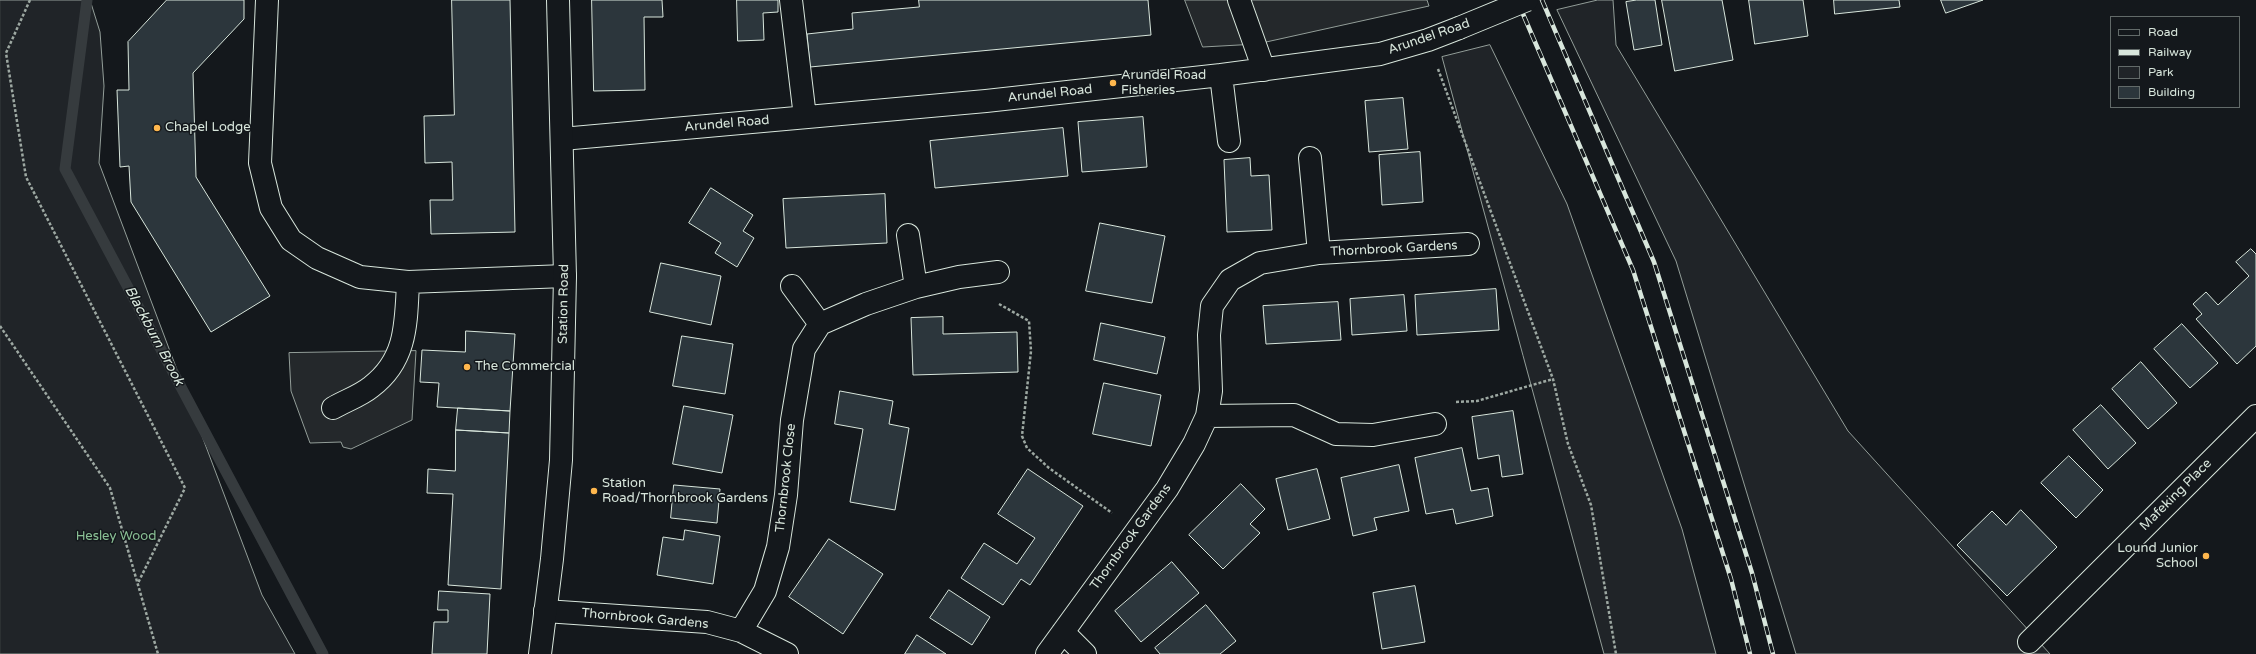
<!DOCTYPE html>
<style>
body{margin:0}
#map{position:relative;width:2256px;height:654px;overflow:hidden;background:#14181c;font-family:"Varela Round",sans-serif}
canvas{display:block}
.legend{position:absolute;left:2110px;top:16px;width:130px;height:92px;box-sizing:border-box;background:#14181c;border:1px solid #626a69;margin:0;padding:5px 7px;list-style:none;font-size:12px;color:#d8e6dc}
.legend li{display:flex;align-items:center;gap:8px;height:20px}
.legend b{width:20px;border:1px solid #626a69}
</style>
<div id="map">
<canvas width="2256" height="654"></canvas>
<ul class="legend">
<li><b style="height:5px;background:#14181c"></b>Road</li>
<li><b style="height:5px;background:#d8e6dc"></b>Railway</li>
<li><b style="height:11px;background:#202428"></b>Park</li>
<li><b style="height:11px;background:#2c363c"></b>Building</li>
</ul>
</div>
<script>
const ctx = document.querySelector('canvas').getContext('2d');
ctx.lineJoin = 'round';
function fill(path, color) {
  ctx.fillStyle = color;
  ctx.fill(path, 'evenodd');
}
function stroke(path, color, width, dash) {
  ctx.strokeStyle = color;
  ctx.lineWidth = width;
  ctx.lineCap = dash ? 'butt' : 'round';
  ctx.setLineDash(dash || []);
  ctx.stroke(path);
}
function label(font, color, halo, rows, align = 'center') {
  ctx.font = font + ' "Varela Round",sans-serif';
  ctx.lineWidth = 3;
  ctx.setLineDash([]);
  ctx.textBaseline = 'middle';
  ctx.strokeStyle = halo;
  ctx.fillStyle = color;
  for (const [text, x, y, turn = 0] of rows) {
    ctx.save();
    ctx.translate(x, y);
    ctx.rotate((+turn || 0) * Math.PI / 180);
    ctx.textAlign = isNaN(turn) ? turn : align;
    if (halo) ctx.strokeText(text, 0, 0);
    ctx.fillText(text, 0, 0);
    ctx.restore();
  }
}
const green = new Path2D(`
 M0,0H90L100,32L104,86L99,163L262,595L295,654H0Z
 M1598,0H1613L1616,45L1848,431L2050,654H1796L1676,261L1557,10Z
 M1490,45L1567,204L1682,529L1716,654H1604L1442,57Z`);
const parking = new Path2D(`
 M1185,0H1427L1429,6L1257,44L1203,47Z
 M416,351L412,420L351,449L343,447L341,442L310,443L291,391L289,353Z`);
const stream = new Path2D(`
 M87,0L65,169L323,654`);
const building = new Path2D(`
 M167,0H244V19L193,73L196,177L270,296L211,332L131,202L129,166L120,167L117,90H129L128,42Z
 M452,0H510L515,232L431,234L430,200H453L452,162L425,163L424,116L454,115Z
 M592,0H662L663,17H644L645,90L594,91Z
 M737,0H778V12L763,13L764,40L738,41Z
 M919,0H1148L1151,35L810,67L807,34L853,29L852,13L919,7Z
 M1637,0H1655L1662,45L1634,50L1626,2Z
 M1662,0H1722L1733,60L1675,71Z
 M1749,0H1803L1808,36L1755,44Z
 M1834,0H1899L1900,7L1835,14Z
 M1941,0H1983L1946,13Z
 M1403,98L1408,149L1369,152L1365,101Z
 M1143,117L1147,167L1082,172L1078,122Z
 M1063,128L1068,176L935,188L930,141Z
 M1420,152L1423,202L1382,205L1379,155Z
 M1250,158L1251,176L1269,175L1272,230L1227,232L1224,160Z
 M711,188L753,215L743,231L754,238L737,267L715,253L721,243L689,223Z
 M885,194L887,243L786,248L783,199Z
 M1100,223L1165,236L1152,303L1086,291Z
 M2251,249L2256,254V346L2237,364L2196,319L2202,314L2193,304L2206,292L2218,305L2249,276L2236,262Z
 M661,263L721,276L711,325L650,312Z
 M1496,289L1499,330L1417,335L1415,295Z
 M1404,295L1407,331L1352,335L1350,299Z
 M1338,302L1341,340L1266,344L1263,306Z
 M943,317V334L1017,332L1018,372L913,375L911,318Z
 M1101,323L1165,337L1157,374L1094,360Z
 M2182,324L2218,363L2190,388L2154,349Z
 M466,331L515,334L510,411L437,407L439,383L420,382L422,350L465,352Z
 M682,336L733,344L725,394L673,386Z
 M2141,362L2177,403L2148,429L2112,389Z
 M1104,383L1161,395L1151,446L1093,434Z
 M840,391L893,401L889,424L909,428L895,510L850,502L863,429L835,424Z
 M2101,405L2136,443L2108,469L2073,430Z
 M684,406L733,415L722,473L673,464Z
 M458,408L510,411L509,433L456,430Z
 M1513,411L1523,474L1502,477L1499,455L1478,459L1472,417Z
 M456,430L509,433L501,589L448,585L453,494L427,493L428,469L455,471Z
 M1462,448L1471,491L1488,488L1493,516L1456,524L1453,509L1426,514L1415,458Z
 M2069,456L2103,490L2076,518L2041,483Z
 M1399,465L1409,511L1374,518L1377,530L1353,536L1341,478Z
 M1028,469L1083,506L1030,585L1021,579L1003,605L961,578L984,543L1017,564L1035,538L998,514Z
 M1317,469L1330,519L1288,530L1276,479Z
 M1241,484L1265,509L1250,524L1260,533L1223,569L1189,535Z
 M674,485L720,489L717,523L671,518Z
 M2021,510L2057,547L2007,596L1957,545L1992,511L2006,525Z
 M685,530L720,536L713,584L657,575L663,537L683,540Z
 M829,539L883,574L843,634L789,597Z
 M1172,562L1199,593L1141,642L1115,611Z
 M1415,586L1425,642L1382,649L1373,593Z
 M949,590L990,617L972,645L930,618Z
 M439,591L490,594L487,654H432L434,622H448V610H438Z
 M1206,605L1236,641L1220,654H1160L1155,648Z
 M917,635L946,654H905Z`);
const path = new Path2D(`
 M30,0L6,53L26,177L185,488L138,583
 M1438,69L1553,379L1568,444L1591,505L1616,654
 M999,304L1029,321L1031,351L1022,436L1027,448L1049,468L1112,513
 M0,326L110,488L158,654
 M1456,402L1477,401L1553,379`);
const minor = new Path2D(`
 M267,0L260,163L271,208L291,240L317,258L360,277L408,282L565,276
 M791,0L805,117
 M1239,0L1264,70
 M1221,75L1229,141
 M562,139L986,101L1221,75L1380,54L1428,40L1459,28
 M1310,158L1319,253
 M908,235L916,287
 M792,286L820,324
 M333,408C345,401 360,396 371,387C407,360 406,323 408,282
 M1207,416L1294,415L1336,434L1373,435L1435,424
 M545,611L707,622L741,631L787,654
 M741,631L765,591L778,547L786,495L792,420L804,349L820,324L866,304L916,287L959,277L998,272
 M1063,632L1085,654
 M2029,642L2256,416
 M1047,654L1167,489L1194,444L1207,416L1211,391L1209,335L1212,306L1230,280L1260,263L1319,253L1468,244`);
const major = new Path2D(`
 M540,654L552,559L561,460L565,276L558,0`);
const rail = new Path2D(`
 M1517,0L1633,270L1731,579L1750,654
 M1542,0L1654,262L1752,573L1773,654`);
const minorBridge = new Path2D(`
 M1459,28L1527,0`);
const markers = [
 [1113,83,4,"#ffb74d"],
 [157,128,4,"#ffb74d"],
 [467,367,4,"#ffb74d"],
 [594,491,4,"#ffb74d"],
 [2206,556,4,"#ffb74d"]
];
const streetNames = [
 ["Arundel Road",1429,37,-19],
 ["Arundel Road",1050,94,-6],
 ["Arundel Road",727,124,-5],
 ["Thornbrook Gardens",1394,249,-3],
 ["Station Road",564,304,-89],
 ["Thornbrook Close",786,478,-84],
 ["Mafeking Place",2176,495,-45],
 ["Thornbrook Gardens",1131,537,-54],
 ["Thornbrook Gardens",645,619,5]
];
const poiNames = [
 ["Arundel Road",1121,76],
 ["Fisheries",1121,91],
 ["Chapel Lodge",165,128],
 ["The Commercial",475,367],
 ["Station",602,484],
 ["Road/Thornbrook Gardens",602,499],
 ["Lound Junior",2198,549,"right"],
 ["School",2198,564,"right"]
];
const parkNames = [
 ["Hesley Wood",116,537]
];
const waterNames = [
 ["Blackburn Brook",154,336,62]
];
fill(green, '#202428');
stroke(green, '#939e99', 1);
fill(parking, '#24282b');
stroke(parking, '#939e99', 1);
stroke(stream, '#363b3e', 11);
fill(building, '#2c363c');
stroke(building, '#d8e6dc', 1);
stroke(minor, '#d8e6dc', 24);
stroke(major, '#d8e6dc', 24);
stroke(path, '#9da8a2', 2.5, [3, 2]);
stroke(minor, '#14181c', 22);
stroke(major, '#14181c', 22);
stroke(rail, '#d8e6dc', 4.5);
stroke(rail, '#14181c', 3, [9]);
stroke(minorBridge, '#d8e6dc', 24, []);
stroke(minorBridge, '#14181c', 22);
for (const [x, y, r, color] of markers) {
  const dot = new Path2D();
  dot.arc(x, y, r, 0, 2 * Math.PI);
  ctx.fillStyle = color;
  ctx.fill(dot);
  stroke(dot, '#14181c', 1.5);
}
label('13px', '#d8e6dc', '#14181c', streetNames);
label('13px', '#d8e6dc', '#14181c', poiNames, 'left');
label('13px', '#8ac095', '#14181c', parkNames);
label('italic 14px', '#d8e6dc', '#14181c', waterNames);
</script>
